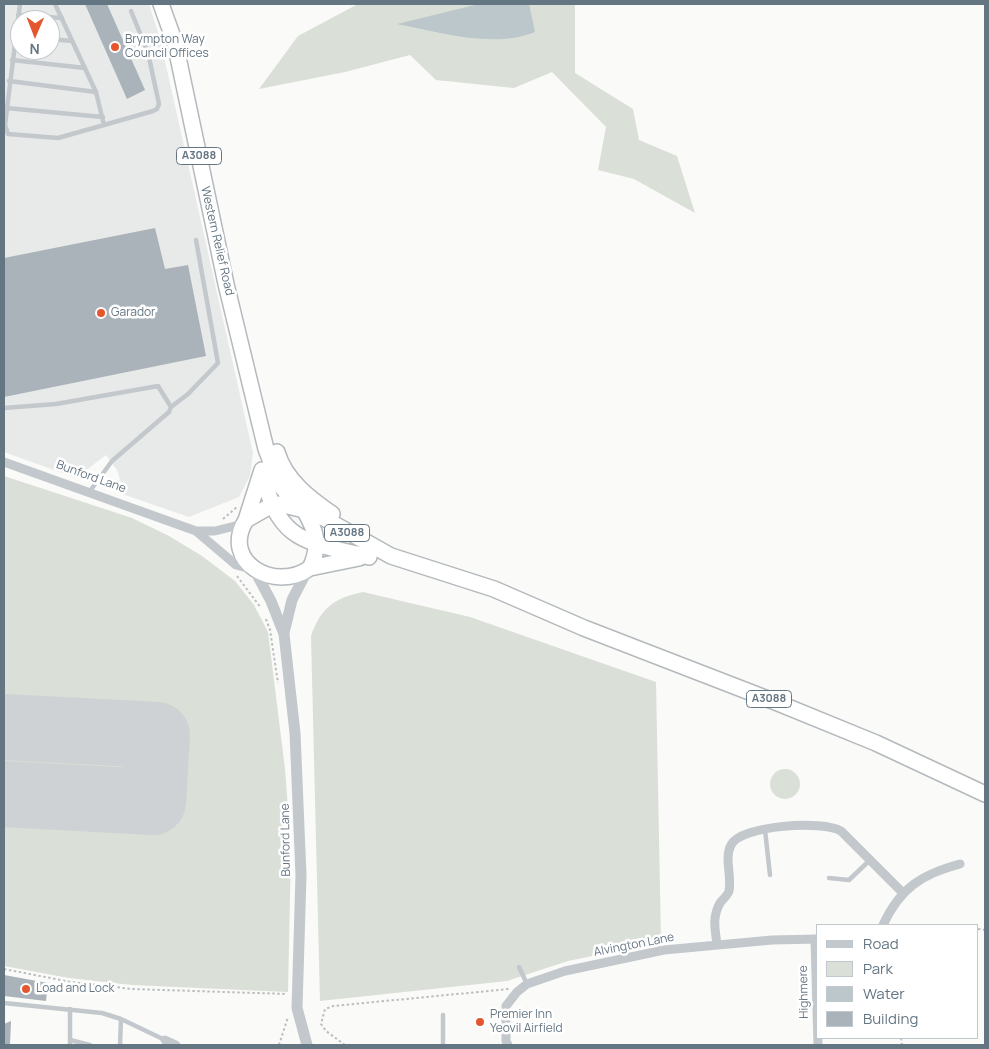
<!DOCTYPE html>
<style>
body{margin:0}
#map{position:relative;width:989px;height:1049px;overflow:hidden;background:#fafaf8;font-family:Manrope,sans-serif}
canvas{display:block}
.frame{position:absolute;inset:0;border:5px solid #657683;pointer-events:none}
.legend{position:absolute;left:816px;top:924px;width:162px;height:115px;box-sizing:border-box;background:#fff;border:1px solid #c1c8cd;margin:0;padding:6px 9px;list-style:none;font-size:15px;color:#657683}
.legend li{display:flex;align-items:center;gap:10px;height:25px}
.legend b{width:25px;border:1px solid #c1c8cd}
.north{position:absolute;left:10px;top:10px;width:50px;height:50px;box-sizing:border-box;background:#fff;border:1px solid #c1c8cd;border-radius:50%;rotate:181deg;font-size:14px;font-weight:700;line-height:20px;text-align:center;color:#657683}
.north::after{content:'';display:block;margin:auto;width:18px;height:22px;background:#e4572e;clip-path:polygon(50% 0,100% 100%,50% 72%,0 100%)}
</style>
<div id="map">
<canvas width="989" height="1049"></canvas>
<div class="frame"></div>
<ul class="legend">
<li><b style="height:6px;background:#c3c8cc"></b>Road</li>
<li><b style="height:14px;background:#dadfd7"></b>Park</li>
<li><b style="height:14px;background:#bbc7cb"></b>Water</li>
<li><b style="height:14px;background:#aab3b9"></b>Building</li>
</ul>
<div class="north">N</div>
</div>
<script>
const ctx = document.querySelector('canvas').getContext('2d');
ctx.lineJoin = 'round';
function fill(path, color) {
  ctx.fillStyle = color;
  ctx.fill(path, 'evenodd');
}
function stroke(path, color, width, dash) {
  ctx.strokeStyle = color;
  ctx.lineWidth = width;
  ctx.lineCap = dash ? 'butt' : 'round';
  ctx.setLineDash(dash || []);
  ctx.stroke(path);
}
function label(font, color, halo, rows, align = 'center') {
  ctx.font = font + ' Manrope,sans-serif';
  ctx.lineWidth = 5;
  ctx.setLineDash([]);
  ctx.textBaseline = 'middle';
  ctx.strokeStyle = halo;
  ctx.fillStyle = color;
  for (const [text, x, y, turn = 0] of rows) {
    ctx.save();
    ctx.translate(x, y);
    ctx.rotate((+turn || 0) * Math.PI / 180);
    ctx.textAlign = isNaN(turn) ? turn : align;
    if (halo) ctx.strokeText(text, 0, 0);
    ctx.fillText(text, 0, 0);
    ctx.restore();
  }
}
const built = new Path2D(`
 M4,4H149L160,39L253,453L250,476L239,497L189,517L125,495L117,470L106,455L76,478L4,452ZM20,20H50V50H20Z`);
const green = new Path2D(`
 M358,4H575V73L633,109L639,140L677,156L695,213L634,179L598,170L606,127L552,72L514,88L436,80L410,55L345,72L259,89L298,36Z
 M4,476L132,518L169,536L202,556L235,581L254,605L268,632L285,769L291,851L288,992L132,985L69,978L4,966Z
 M363,592L470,617L656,682L661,942L568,961L507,981L320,1001L311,636C321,607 335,598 363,592Z
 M770 784a15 15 0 1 1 30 0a15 15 0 1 1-30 0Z`);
const water = new Path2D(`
 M479,4H529L535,32C493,49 440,32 397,24Z`);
const runway = new Path2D(`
 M4,727L157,735L153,802L4,794`);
const building = new Path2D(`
 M85,4H107L145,90L127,99Z
 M155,228L165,269L188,265L206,356L4,397V258Z
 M4,975L48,983L46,1001L4,996Z
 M11,1021L10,1045H4V1024Z`);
const path = new Path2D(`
 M223,519L237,507
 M237,576L261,608
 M266,619L270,630L278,683
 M978,929L985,930
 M4,969L71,982L132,989L287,994
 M901,1038L902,1045
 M279,1045L288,1017
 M345,1045L326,1031L321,1024L325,1009L333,1006L509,989`);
const service = new Path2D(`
 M20,4L5,125L8,134L58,138L104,125L96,92L55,4
 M18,15L62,18
 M50,39L72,41
 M12,60L85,68
 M9,81L96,92
 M6,108L103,117
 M104,125L153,111L157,109L159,104L148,53L131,11
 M171,407L188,394L218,363L196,240
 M4,408L56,404L158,386L171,407L169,412L112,461L90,491
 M765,830L770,875
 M829,878L849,880L870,860
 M519,967L527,984
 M4,1003L102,1013L121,1019L165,1040
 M443,1015V1045
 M70,1040L90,1045
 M70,1045V1009
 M120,1045L121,1019`);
const minor = new Path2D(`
 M4,462L196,531L236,565L251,569
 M196,531H215L243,524
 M883,925C900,888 922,874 960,864
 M815,939L818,1045
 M717,944C715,929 712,917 720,903C723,899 728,895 729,891C732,876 724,858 731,845C741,825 823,820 841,831L903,893
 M165,1040L176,1045
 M508,1045L506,1041V1006L517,992L527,984L565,971L664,950L772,940L818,939`);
const tertiary = new Path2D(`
 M255,571L271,601L284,634L295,733L301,875L297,1008L307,1045
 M284,633L292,600L308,569`);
const trunk = new Path2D(`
 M161,4L175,43L226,284L266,449L280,485L300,508
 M277,452C285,480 310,499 332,514
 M262,472C279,543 304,541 369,557
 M280,504L304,510C316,530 321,546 310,568C275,593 220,562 246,520L272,505Z
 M304,510L313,512L391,556L494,589L584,628L778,703L876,743L985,794
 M246,520L262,470
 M310,568L359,558`);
const markers = [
 [115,47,5,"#e4572e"],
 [101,313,5,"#e4572e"],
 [26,989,5,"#e4572e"],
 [480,1022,5,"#e4572e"]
];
const shields = [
 [199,156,45],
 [347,533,45],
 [769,699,45]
];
const shieldNames = [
 ["A3088",199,156],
 ["A3088",347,533],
 ["A3088",769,699]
];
const poiNames = [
 ["Brympton Way",125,40],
 ["Council Offices",125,54],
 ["Garador",111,313],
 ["Load and Lock",36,989],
 ["Premier Inn",490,1015],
 ["Yeovil Airfield",490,1029]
];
const streetNames = [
 ["Western Relief Road",217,241,77],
 ["Bunford Lane",91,477,20],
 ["Bunford Lane",286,840,-91],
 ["Alvington Lane",634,945,-11],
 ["Highmere",804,992,-91]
];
fill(built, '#e8e9e9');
fill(green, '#dadfd7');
fill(water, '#bbc7cb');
stroke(runway, '#ced2d4', 66);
fill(building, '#aab3b9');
stroke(trunk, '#b4b9bd', 18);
stroke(path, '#bbbfc2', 2, [2.5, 2.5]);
stroke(service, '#c3c8cc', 4.5);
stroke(minor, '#c3c8cc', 9);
stroke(tertiary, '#c3c8cc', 11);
stroke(trunk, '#fff', 15);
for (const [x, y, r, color] of markers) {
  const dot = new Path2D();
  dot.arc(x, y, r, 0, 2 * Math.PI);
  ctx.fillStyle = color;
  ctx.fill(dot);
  stroke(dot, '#fff', 2);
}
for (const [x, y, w] of shields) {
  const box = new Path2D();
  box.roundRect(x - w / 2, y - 8.5, w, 17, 4);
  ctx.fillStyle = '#fff';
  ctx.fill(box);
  stroke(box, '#657683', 1);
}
label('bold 11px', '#657683', null, shieldNames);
label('12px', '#657683', '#fff', poiNames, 'left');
label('12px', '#657683', '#fff', streetNames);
</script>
